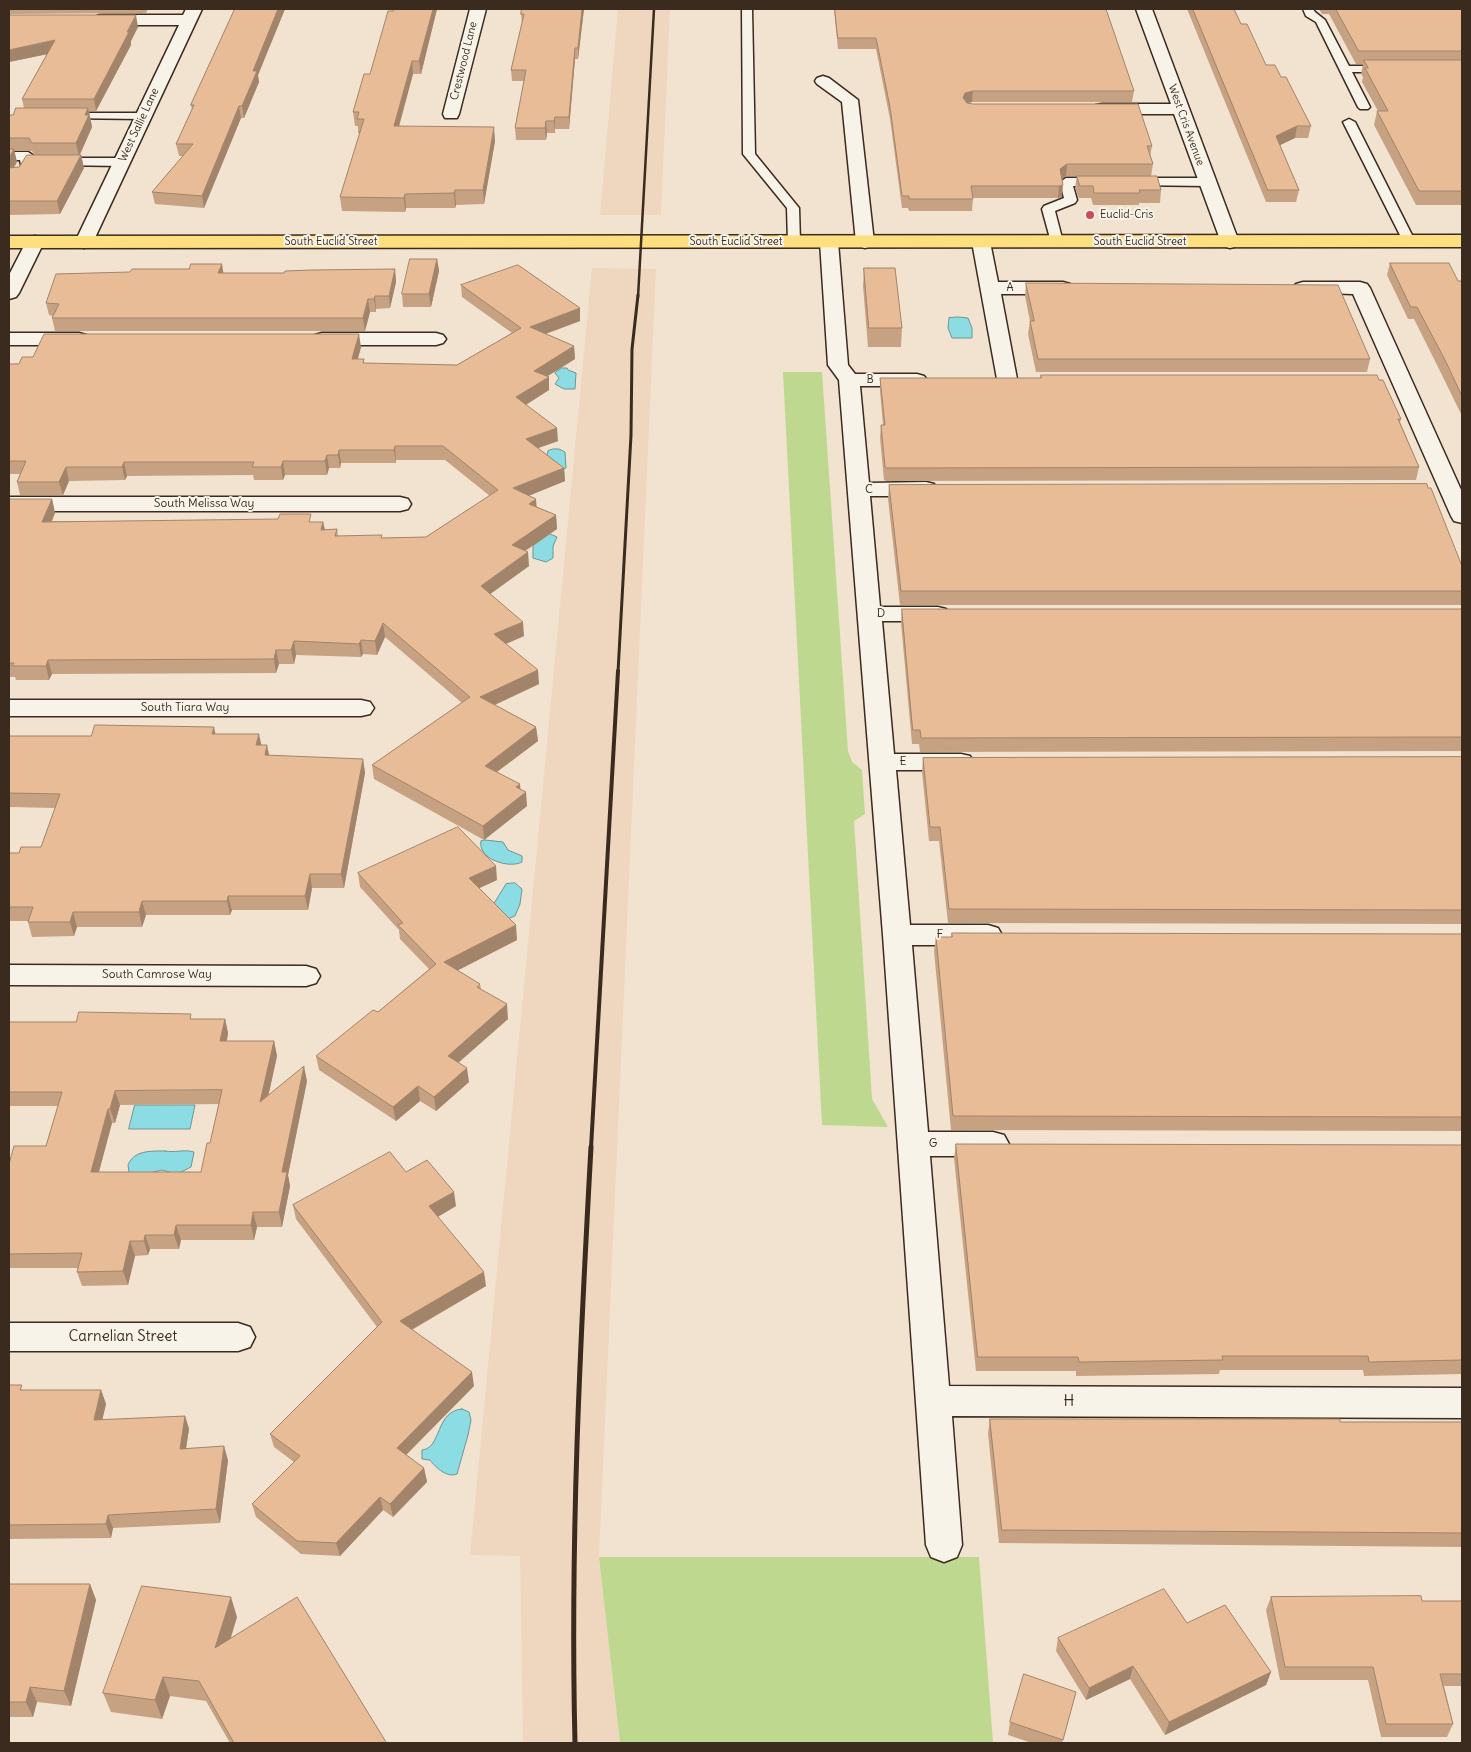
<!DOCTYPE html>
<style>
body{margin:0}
#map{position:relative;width:1471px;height:1752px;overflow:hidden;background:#f2e2d0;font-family:Delius,sans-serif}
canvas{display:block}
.frame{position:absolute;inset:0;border:10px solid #3b2a1e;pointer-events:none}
</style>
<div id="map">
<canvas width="1471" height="1752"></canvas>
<div class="frame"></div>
</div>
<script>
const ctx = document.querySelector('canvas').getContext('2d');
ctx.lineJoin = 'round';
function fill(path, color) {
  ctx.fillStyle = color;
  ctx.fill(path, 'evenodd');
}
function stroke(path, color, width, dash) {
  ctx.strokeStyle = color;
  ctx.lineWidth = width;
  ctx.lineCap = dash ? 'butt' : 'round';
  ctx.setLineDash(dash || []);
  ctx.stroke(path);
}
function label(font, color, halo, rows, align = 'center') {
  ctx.font = font + ' Delius,sans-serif';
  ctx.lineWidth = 4;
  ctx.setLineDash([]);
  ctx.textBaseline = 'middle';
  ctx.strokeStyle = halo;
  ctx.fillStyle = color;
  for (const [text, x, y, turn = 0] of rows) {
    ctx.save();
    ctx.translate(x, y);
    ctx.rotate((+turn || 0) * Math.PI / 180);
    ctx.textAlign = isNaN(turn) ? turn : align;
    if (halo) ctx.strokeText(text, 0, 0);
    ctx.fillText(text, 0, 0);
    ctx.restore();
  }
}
const built = new Path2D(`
 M618,9H670L661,215H600Z
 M592,268L656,269L599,1557L620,1743H523L520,1556L470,1555Z`);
const green = new Path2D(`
 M783,372H822L848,751L852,762L862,770L865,814L854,821L872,1099L888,1127L822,1125Z
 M599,1557H979L993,1743H620Z`);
const water = new Path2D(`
 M958,317L968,318L972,328V338H952L948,328L949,318Z
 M562,368H567L568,370L576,373L575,389H564L555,384L559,378L555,373Z
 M553,449H559L565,452L566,468L564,469L547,455L548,451Z
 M550,534L557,537L553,546V558L546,562L533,558V546Z
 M485,840L503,842L508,850L522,856V862C509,869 477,859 481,841Z
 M515,883L522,889L520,904L515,916L507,919L493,905L506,884Z
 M135,1105H195L190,1129H129Z
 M165,1151C175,1153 184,1149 194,1152L191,1167L177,1174L162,1170L137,1176L129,1172L128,1165C134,1150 151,1151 165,1151Z
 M462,1409L469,1412L471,1420L468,1435L457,1474C447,1478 436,1468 430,1460L422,1459V1450C442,1448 435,1411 462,1409Z`);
const service = new Path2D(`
 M742,9H752L755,154L799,208L800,242L794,246L788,242L787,208L743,154Z
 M1303,9H1313L1315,12L1325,20L1349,66H1386L1392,69L1386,72H1352L1370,107L1368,109H1360L1358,107L1316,22L1306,16Z
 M65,113H143L149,116L143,119L61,118L59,116Z
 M1349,119L1355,122L1415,241L1414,244H1404L1403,241L1343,122Z
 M9,152H28L34,156L29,165H21L20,160H9Z
 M58,158H122L128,162L122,166L54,165L52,162Z
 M1066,178H1100L1106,182L1100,186H1073L1077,200L1075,203L1055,211L1063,242L1057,246L1051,242L1042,209L1044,206L1064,198L1060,182Z
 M1133,178H1207L1213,182L1207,186L1129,185L1127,182L1129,179Z`);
const minor = new Path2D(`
 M186,9H202L93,242L91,246L84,248L77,246L75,242L179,25H100L94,23L92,20L94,17L100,15H183Z
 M470,9H486L459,114L457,118H445L443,114Z
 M1136,9H1152L1239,242L1237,246L1230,248L1223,246L1221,242L1174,114H1102L1096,113L1094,109L1096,105L1102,104H1171Z
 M823,76L829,78L858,100L874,242L872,246L865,248L858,246L856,242L842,102L817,84L815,81L817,78Z
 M35,236L42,238L44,242L19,293L16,297L9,299V275L26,242L28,238Z
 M829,236L836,238L838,242L848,365L855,374H917L924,376L927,380L924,384L917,386H860L869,483L926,482L934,484L937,489L934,494L926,496H870L880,607H938L946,609L950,614L946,619L938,621H882L894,754H961L970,756L974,762L970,768L961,770H896L910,925H988L998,928L1002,935L998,942L988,945H912L928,1132H993L1004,1135L1009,1144L1004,1153L993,1156H930L949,1386L1462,1388V1418L952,1416L962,1545L957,1557L944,1562L931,1557L926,1545L883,935L839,380L828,365L820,242L822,238Z
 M981,236L988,238L990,242L998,282H1063L1070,284L1073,288L1070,292L1063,294H1001L1017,379L1014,383L1007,385L1000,383L997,379L972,242L974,238Z
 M1303,282H1360L1367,284L1370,288L1462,492V523L1454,521L1451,516L1353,294L1296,292L1293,288L1296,284Z
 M9,333H79L86,335L89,339L86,343L79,345H9Z
 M322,333H436L443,335L446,339L443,343L436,345H322L315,343L312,339L315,335Z
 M9,497H400L408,499L411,504L408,509L400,511H9Z
 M9,700H361L370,702L374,708L370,714L361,716H9Z
 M9,965L306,966L316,969L320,976L316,983L306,986L9,985Z
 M9,1323H238L250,1327L255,1337L250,1347L238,1351H9Z`);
const primary = new Path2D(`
 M1462,235V247L9,248V236Z`);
const railFar3 = new Path2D(`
 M638,297L654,9`);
const railFar2 = new Path2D(`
 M618,672L631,435L632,349L638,295`);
const railFar1 = new Path2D(`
 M591,1148L618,671`);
const rail = new Path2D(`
 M575,1743C570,1544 580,1346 591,1147`);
const wall = new Path2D(`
 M9,9H148L146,13L9,14Z
 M235,9H285L258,75L259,82L244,118H241L204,208L155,204L152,192L183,156H179L176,144L192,110L191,105Z
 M437,9L421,74H413L399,127L495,141L484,204L456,205L455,208H406L405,212L342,211L340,197L360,133H358V126H355L353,112L370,74Z
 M522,9H584L578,59H575L569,129H555V133H547L546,140H516L515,128L524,81H512L511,70L522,23L521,14Z
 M834,9H1106L1134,91L1132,102H972L967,103L1152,146L1150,157L1153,164L1151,176L1161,190L1160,203H1139V205H1093L1091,198H1079L1075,188L1077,176H1066L1062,179V197L1058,198H973L972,211H909L908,208H902L890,119L876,49H838Z
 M1187,9H1234L1241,24L1266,65L1281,77L1311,126L1308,138H1295L1280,145L1299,190L1296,202H1266Z
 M1319,9H1462V205H1416L1374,125L1377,111H1378L1362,82L1363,77L1361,74L1363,64H1356L1329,14H1322Z
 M138,27L131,41V45L96,111H89L92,127L80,155H81L84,168L60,214L9,215V115H13L24,108L22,99L47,54L9,62ZM14,151H32L34,155L19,167H14L17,162Z
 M437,259L439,271L431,307H403L402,294Z
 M1390,263L1458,281L1462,283V416L1440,371L1414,319H1408L1387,275Z
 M864,268L902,328L901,347H868L863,286Z
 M395,269L396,282L390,308L376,309V312H370L365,331H55L52,318L53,316L49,315L46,303L223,273H284Z
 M1026,283L1370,359L1367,372H1036L1028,334L1030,321L1025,296Z
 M461,285L580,321L546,334L574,346L575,359L547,376L549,377V390L526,404L558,441L538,448L564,468L565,481L529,495L537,507L556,515L557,529L525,551L529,566L490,594L524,636L506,644L539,684L495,705L536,727L538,741L497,772L520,789L527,806L484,840L374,779L372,765L462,703L385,637L377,655L363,654L361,657L296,655L294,664H279L276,673L52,674L49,680H16L15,677H9V499H52L55,513L52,521L323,522L325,530L337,529L338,536L382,538L426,537L490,496L445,460H396V463H341L340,468H329L327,475H285L283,480H254L253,475L127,476L125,480L69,481L63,495H20L17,482L20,474H9V364L361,347L358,359H364V363L457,365L512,333L462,297Z
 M1041,375L1379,380L1401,419L1400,422L1419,467L1416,480L886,481L884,480L880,438L881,425H883L880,391V378H1040Z
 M889,485L1462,566V605H900L888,499Z
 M902,609H1462V751L920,752L919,744H912L901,623Z
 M215,734L261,745L269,756L363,759L365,773L344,888H312L308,910H232L230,915H146L142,927H77L74,936L32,937L28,922V921H9V853H19L41,847L55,808L9,807V736H91Z
 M1462,757V924L948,923L939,841H929L922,772L923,758Z
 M358,873L497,880L479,888L517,940L457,970L480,984L481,989L508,1019L458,1063L469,1082L436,1111L420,1101L396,1121L319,1070L316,1056L378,1012L429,969L400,939L399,930L360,887Z
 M952,933L1462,934V1131L951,1130L934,951L936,937H951Z
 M193,1019H225L228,1033L227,1041H274L277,1056L268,1096L307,1081L288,1175L290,1186L282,1227H257L254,1240H181L179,1249H150L148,1255L135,1256L128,1285L82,1286L77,1272L78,1268H9V1164L46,1146L58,1106H9V1021V1022H76ZM219,1104L210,1143L201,1172H99L112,1123H115L120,1105Z
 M956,1144L1462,1145V1374L1364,1376L1363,1370H1220L1219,1374L1076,1376V1371H976L954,1158Z
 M406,1172L456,1206L438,1217L486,1286L412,1330L474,1386L406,1455L424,1468L427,1482L393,1517L383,1510L340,1556L301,1554L256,1517L252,1504L294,1462L274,1447L270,1434L377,1327L296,1219L293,1205Z
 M9,1385L23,1390H101L106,1404L102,1420L185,1416L189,1429L186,1448L228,1460L220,1523L113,1528L111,1538L9,1539Z
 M990,1419L1340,1422H1462V1547L999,1543L988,1433Z
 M90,1584L96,1600L71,1706L37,1702L33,1717H9V1587Z
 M1271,1597L1422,1601H1462V1686H1444L1453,1724L1447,1737H1381L1368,1680H1280L1266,1610Z
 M237,1617L231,1638L387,1743H230L206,1701L170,1696L162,1719L111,1712L103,1693Z
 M1187,1623L1271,1672L1266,1685L1165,1735L1130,1679L1086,1700L1056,1651L1058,1638Z
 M1076,1692L1062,1743H1032L1008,1735L1010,1722Z`);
const shadedWall = new Path2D(`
 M278,9H285L258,75L259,82L244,118L242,106L253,71Z
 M433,9H437L421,74L419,61Z
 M582,9H584L578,59V48Z
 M136,15L138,27L131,41V45L96,111L94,99Z
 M55,40L58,52L9,62V50Z
 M575,48V59L569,129V117Z
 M412,61L413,74L395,140L394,126Z
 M973,91L972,102L964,104L963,98L965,93Z
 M239,106L241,118L204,208L202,196Z
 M88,108L92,127L79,156L76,143L85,115Z
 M555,117V133L554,121Z
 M546,121L547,133L546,140L545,128Z
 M1297,126L1295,138L1274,148L1276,136Z
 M494,127L495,141L484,204L483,190Z
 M14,149L17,162L13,169L9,170V157Z
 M81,155L84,168L60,214L57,201Z
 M1067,164L1066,176L1058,181L1060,169Z
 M1063,185L1062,197L1058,198L1059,186Z
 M455,190L456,205L455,208L454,193Z
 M405,194L406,208L405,212L404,198Z
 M437,259L439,271L431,307L429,294Z
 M222,264L224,277L218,273Z
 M395,269L396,282L390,308L389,296Z
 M375,296L376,309V312L374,299Z
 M368,299L370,312L365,331L363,318Z
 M580,308V321L531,339L530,327Z
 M359,334L361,347L354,372L352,359Z
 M574,346L575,359L535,384L534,371Z
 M549,377V390L518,410L516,397Z
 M557,428L558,441L527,452L526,439Z
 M395,446L396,460V463L394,450Z
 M339,450L341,463L340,468L338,455Z
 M327,455L329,468L327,475L325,461Z
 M283,461L285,475L283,480L281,467Z
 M124,462L127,476L125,480L122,467Z
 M66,467L69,481L63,495L59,482Z
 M564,468L565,481L514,502L513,488Z
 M52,499L55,513L46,535L42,522Z
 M536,499L537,512L529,504Z
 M556,515L557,529L513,559L512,545Z
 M323,522L326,535L321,530Z
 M528,552L529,566L482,600L481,586Z
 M523,622L524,636L496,648L494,634Z
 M383,623L385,637L377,655L375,641Z
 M361,640L363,654L361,657L359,644Z
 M294,641L296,655L294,664L291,650Z
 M276,650L279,664L276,673L274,659Z
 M48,660L52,674L49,680L46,666Z
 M538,670L539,684L481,711L480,697Z
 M214,727L217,741L212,734Z
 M536,727L538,741L486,780L485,766Z
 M259,734L262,748L256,745Z
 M267,745L270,759L265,755Z
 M363,759L365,773L344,888L341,874Z
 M520,784L521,796L526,792L527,806L484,840L483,826L516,787Z
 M496,866L497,880L471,892L469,878Z
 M310,874L312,888L308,910L305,896Z
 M228,896L232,910L230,915L227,901Z
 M142,901L146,915L142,927L139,912Z
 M73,912L77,927L74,936L70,922Z
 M516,925L517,940L445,977L444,962Z
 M507,1004L508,1019L450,1070L448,1056Z
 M225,1019L228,1033L224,1056L220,1041Z
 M274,1041L277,1056L264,1116L260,1102Z
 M304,1066L307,1081L288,1175L290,1186L282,1227L279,1212L282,1172Z
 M467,1068L469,1082L436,1111L434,1097Z
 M418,1086L420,1101L396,1121L393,1107Z
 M115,1091L120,1105L115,1123L110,1109Z
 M108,1109L112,1123L95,1186L91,1172Z
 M454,1192L456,1206L432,1220L429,1206Z
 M253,1212L257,1227L254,1240L251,1225Z
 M176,1225L181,1240L179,1249L174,1235Z
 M145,1235L150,1249L148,1255L144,1241Z
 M130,1241L135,1256L128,1285L123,1271Z
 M484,1272L486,1286L402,1335L400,1321Z
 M472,1372L474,1386L399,1462L397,1448Z
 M101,1390L106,1404L99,1434L94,1420Z
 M185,1416L189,1429L184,1462L180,1449Z
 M224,1446L228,1460L220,1523L216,1509Z
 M424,1468L427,1482L393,1517L390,1504Z
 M380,1497L383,1510L340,1556L336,1543Z
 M108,1515L113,1528L111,1538L106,1524Z
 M90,1584L96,1600L71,1706L64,1691Z
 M231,1597L237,1617L221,1667L215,1648Z
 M1133,1666L1130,1679L1086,1700L1089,1688Z
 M1271,1672L1266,1685L1165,1735L1169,1722Z
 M163,1677L170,1696L162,1719L155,1700Z
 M30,1687L37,1702L33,1717L26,1702Z`);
const building = new Path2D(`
 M235,9H278L253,71H257L242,106H239L202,196L152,192L193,144H176L194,105H191Z
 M394,9H433L419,61H412L394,126L494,127L483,190H455L454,193L405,194L404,198L340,197L364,119H357L359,112H353L364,74H370L388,11H393Z
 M522,9H582L578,48H575L569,117H555L554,121H546L545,128H515L526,70H511L524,14H521Z
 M835,9H1106L1134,91H973L965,93L963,98L967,103L973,104H1138L1152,146H1147L1153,164H1067L1060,169L1063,185L1059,186H971L973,199H909V196H902L890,107L876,38H838Z
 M1193,9H1234L1241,24H1247L1266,65H1275L1281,77H1286L1311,126H1297L1276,136L1299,190H1268Z
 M1336,9H1462V51H1359Z
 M9,15H136L127,32H129L94,99H22L55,40L9,50Z
 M1364,60H1462V191H1419L1377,111H1388L1365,68H1368Z
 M16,108H88L85,115H89L76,143H32L29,138H9V115H13Z
 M9,149H14L10,156L9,157Z
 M27,155H81L57,201H9V168L19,167Z
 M1077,176H1157L1161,190H1139L1140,193H1094L1093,186H1080Z
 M410,259H437L429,294H402Z
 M1390,263H1449L1458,281H1461L1462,283V396L1444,358L1417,307H1411Z
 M191,264H222L218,273H284L285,271L312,270L395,269L389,296H375L374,299H368L363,318H52L59,304L46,303L56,274L130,272L132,269H189Z
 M518,265L580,308L530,327L574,346L534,371L549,377L516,397L557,428L526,439L564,468L513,488L536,499L529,504L556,515L512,545L528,552L481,586L523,622L494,634L538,670L480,697L536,727L485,766L520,784L516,787L526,792L483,826L372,765L470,697L383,623L375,641L361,640L359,644L294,641L291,650H276L274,659L48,660L46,666H12L14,663H9V499H52L42,522L278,519L280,514H311L309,522H323L321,530L337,529L335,536L382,535L381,538L426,537L498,490L443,446H395L394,450H339L338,455H327L325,461H283L281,467H252L254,462H124L122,467H66L59,482H17L26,461H9V364H19L22,357H33L44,334H359L352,359H364L363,363L457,365L521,328L461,285Z
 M864,268H895L902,328H869Z
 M1026,283L1338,285L1370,359H1038L1030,321H1034Z
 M1041,375H1377L1379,380H1383L1401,419H1398L1419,467L887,468L885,467L881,425H885L880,378H1041Z
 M1427,484L1428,488H1431L1462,566V591H901L889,485Z
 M902,609H1462V737L921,738L920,730H913Z
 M95,725L214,727L212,734H259L256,745H267L265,755L363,759L341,874H310L305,896H228L227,901H142L139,912H73L70,922H28L33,907H9V853H19L21,847H41L60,794L9,793V736H91Z
 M1462,757V910L949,909L940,827H930L923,758Z
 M458,827L496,866L469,878L516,925L444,962L480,984L477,987L507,1004L448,1056L467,1068L434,1097L418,1086L393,1107L316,1056L373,1010L378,1012L436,964L398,925L403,923L358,873Z
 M952,933L1462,934V1117L953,1116L936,937H952Z
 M79,1012L191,1014L190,1019H225L220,1041H274L260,1102L304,1066L282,1172H287L279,1212H253L251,1225H176L174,1235H145L144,1241H130L123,1271L77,1272L82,1253L9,1254V1164L14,1146H46L62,1092H9V1022H76ZM222,1090L210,1143H207L201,1172H91L108,1109H110L115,1091Z
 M956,1144L1462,1145V1360L1369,1362L1368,1356H1222L1223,1360L1079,1362L1078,1357H978Z
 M390,1152L406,1172L427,1160L454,1192L429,1206L484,1272L400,1321L472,1372L397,1448L424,1468L390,1504L380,1497L336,1543L297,1541L252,1504L300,1456L270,1434L382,1322L293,1205Z
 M9,1385H22L20,1390H101L94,1420L185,1416L180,1449L224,1446L216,1509L108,1515L106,1524L9,1525Z
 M990,1419H1340V1422H1462V1533L1002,1530Z
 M10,1584H90L64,1691L30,1687L26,1702H9V1587Z
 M142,1586L231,1597L215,1648L297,1597L386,1742L384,1743H234L199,1681L163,1677L155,1700L103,1693Z
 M1164,1589L1187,1623L1225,1605L1271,1672L1169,1722L1133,1666L1089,1688L1058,1638Z
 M1421,1596L1422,1601H1462V1674H1440L1453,1724H1386L1373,1667H1285L1271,1597Z
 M1024,1674L1076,1692L1063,1740L1010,1722Z`);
const markers = [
 [1090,215,5,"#d1495b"]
];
const farStreetnames = [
 ["Crestwood Lane",464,61,-76],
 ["West Sallie Lane",139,125,-65],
 ["West Cris Avenue",1186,125,70],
 ["South Euclid Street",331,242],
 ["South Euclid Street",736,242],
 ["South Euclid Street",1140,242],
 ["A",1010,288],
 ["B",870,380]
];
const farPoinames = [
 ["Euclid-Cris",1100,215]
];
const streetNames = [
 ["C",869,490],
 ["South Melissa Way",204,504],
 ["D",881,614],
 ["South Tiara Way",185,708],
 ["E",903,762],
 ["F",940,935],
 ["South Camrose Way",157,975],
 ["G",933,1144]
];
const nearStreetnames = [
 ["Carnelian Street",123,1337],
 ["H",1069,1402]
];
fill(built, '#efd7bf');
fill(green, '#bed88f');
fill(water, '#8cdde3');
stroke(water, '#6c9594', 1);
stroke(service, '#3b2a1e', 3);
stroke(minor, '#3b2a1e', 3);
stroke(primary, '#3b2a1e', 3);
fill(service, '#f7f3e8');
fill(minor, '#f7f3e8');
fill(primary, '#fedf80');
stroke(railFar3, '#3b2a1e', 2.5);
stroke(railFar2, '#3b2a1e', 3);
stroke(railFar1, '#3b2a1e', 4);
stroke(rail, '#3b2a1e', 5);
fill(wall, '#c7a282');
fill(shadedWall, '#a2846a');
fill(building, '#e7bc97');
stroke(building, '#a2846a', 1);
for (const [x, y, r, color] of markers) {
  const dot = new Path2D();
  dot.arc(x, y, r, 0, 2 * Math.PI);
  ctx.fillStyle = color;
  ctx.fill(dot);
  stroke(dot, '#f7f3e8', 2);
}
label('11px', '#3b2a1e', '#f7f3e8', farStreetnames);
label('11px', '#3b2a1e', '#f7f3e8', farPoinames, 'left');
label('12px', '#3b2a1e', '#f7f3e8', streetNames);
label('15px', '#3b2a1e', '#f7f3e8', nearStreetnames);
</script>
